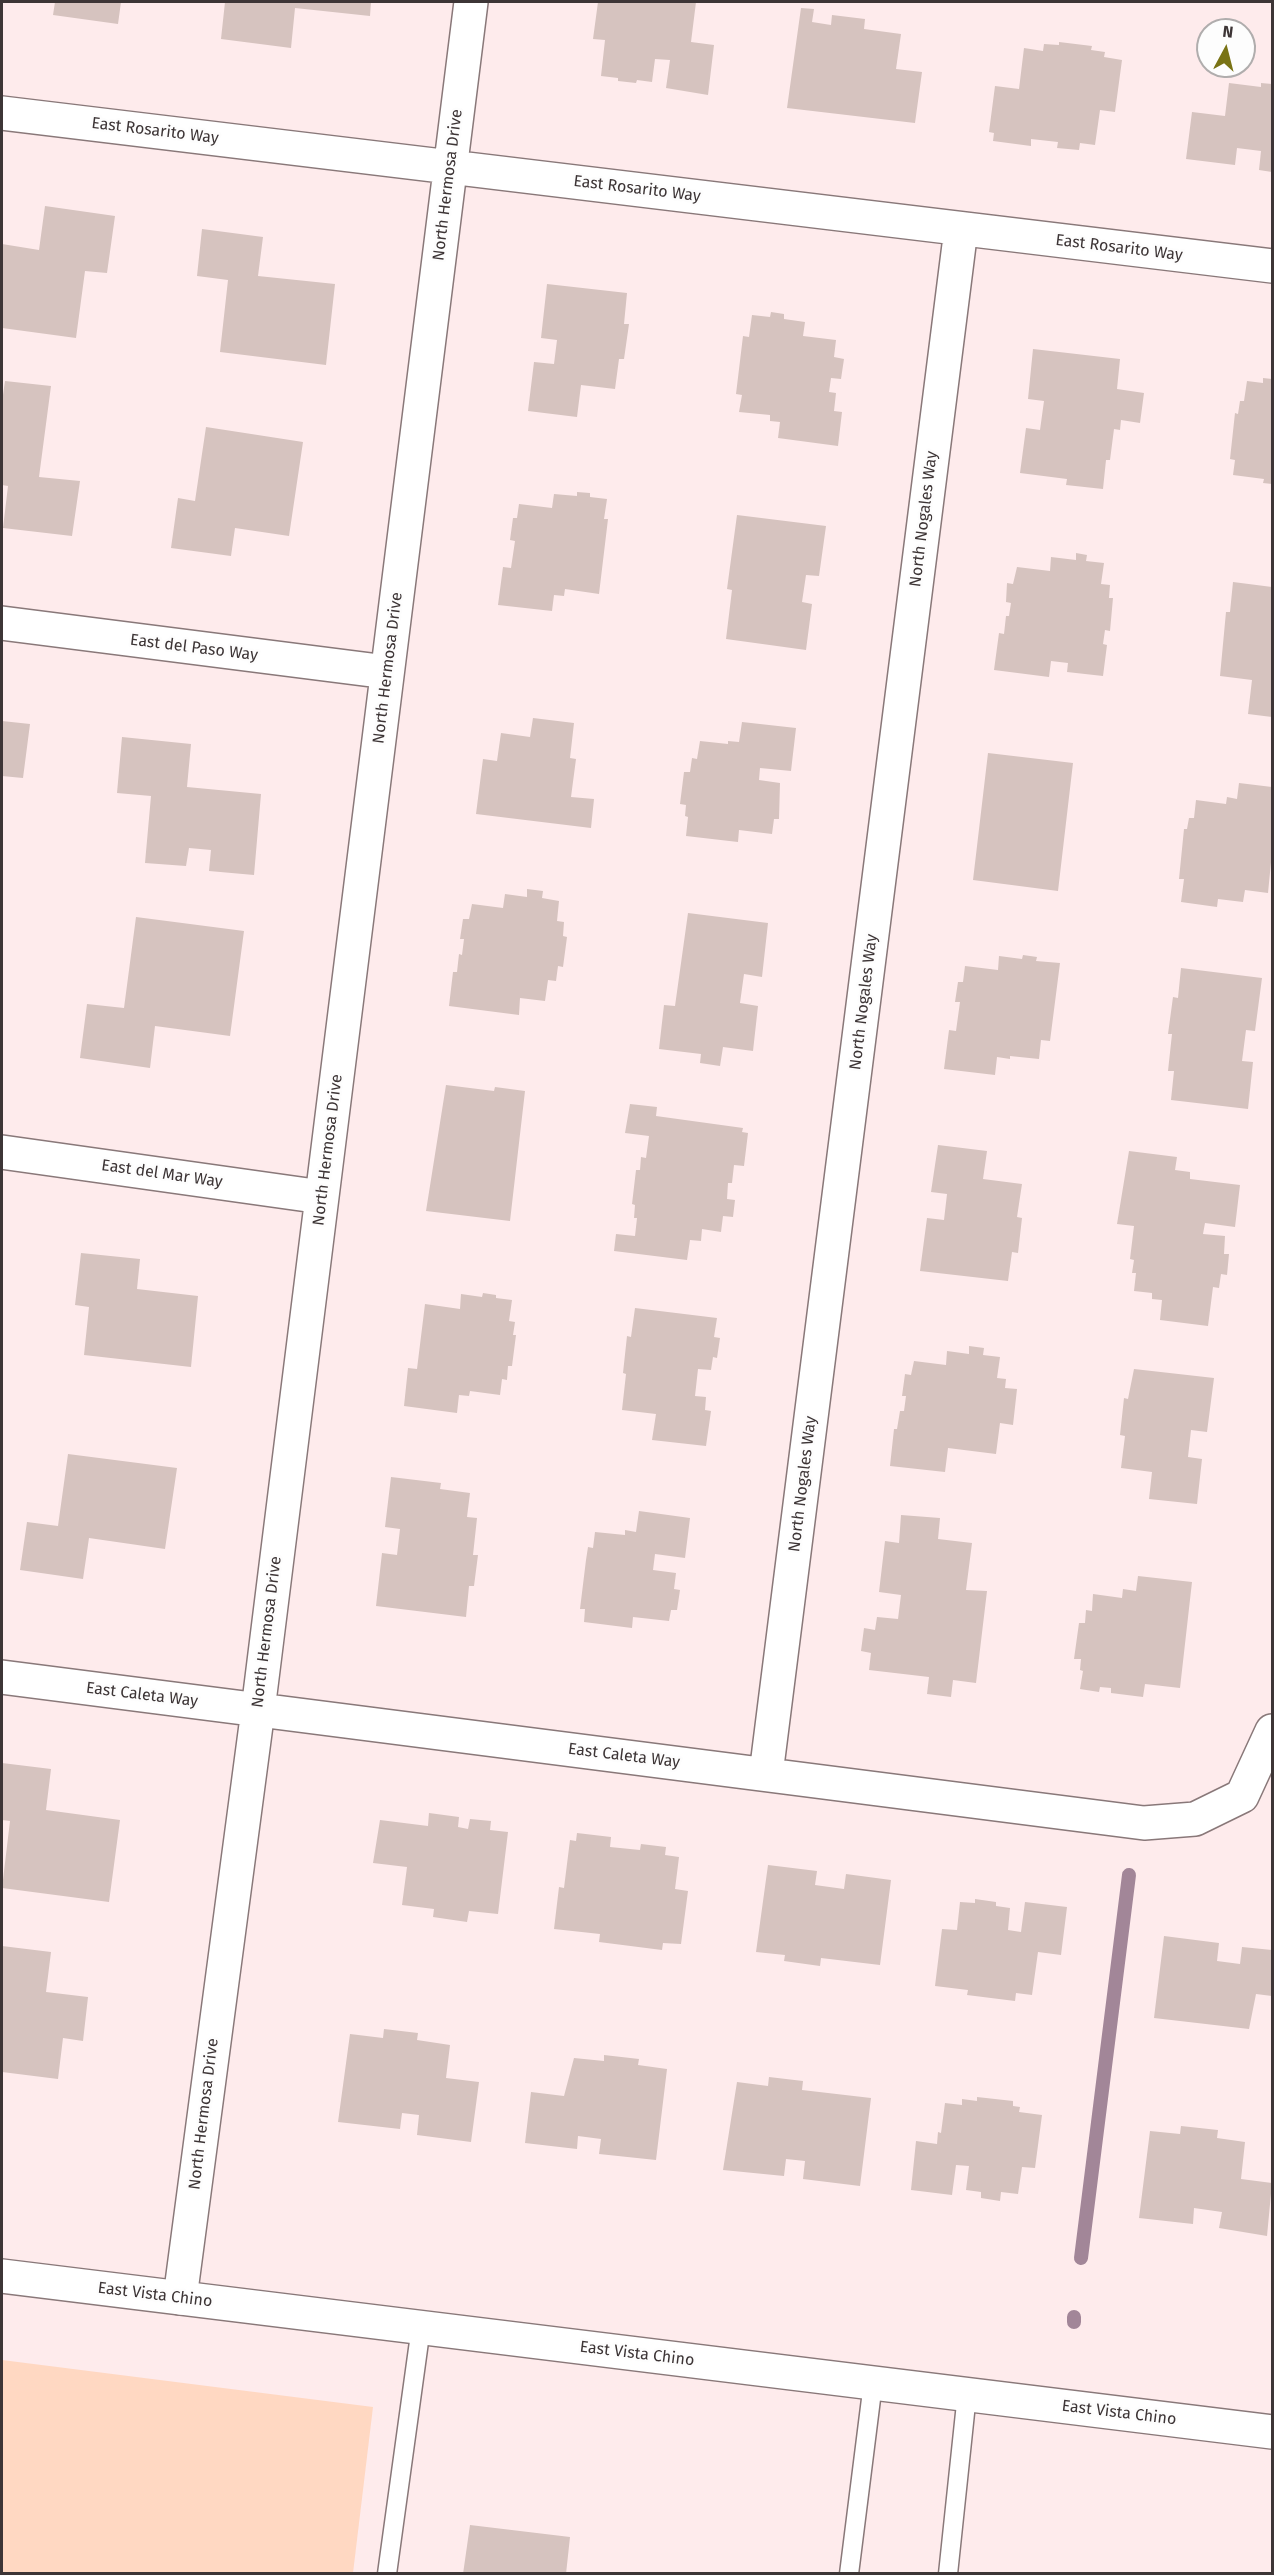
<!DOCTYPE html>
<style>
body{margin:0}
#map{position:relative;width:1274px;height:2575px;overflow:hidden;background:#feebec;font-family:"Fira Sans",sans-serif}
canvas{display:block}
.frame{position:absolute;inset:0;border:3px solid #3d3536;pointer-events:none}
.north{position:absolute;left:1196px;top:18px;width:60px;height:60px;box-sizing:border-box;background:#fdfdfd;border:2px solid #b0adad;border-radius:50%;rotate:7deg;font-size:16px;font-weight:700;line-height:24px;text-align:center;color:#3d3536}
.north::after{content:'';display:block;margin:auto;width:21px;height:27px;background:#797315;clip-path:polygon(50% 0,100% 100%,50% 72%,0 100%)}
</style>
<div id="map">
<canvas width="1274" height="2575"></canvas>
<div class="frame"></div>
<div class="north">N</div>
</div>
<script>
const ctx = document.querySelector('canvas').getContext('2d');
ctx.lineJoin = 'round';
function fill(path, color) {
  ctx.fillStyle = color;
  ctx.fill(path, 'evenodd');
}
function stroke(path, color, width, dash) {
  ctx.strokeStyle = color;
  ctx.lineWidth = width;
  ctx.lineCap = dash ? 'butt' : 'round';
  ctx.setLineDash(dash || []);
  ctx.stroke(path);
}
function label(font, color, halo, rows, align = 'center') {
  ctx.font = font + ' "Fira Sans",sans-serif';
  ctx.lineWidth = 5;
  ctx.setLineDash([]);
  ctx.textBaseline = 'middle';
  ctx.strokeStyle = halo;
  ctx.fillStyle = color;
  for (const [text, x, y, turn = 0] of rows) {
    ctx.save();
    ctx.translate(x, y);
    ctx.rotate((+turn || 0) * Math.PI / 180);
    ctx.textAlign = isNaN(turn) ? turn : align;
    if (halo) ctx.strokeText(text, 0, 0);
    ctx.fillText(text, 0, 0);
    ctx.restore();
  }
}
const green = new Path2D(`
 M2,2360L373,2407L353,2573H2Z`);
const stream = new Path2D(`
 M1081,2258L1129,1875
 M1074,2322V2317`);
const building = new Path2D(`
 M55,2H121L118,24L53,15Z
 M225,2H371L370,16L295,8L291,48L221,39Z
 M598,2H696L691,42L714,45L708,95L666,88L670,60L655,59L652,82L637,80L636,83L618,81V78L601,76L605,40L593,39Z
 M801,8L814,9L812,22L831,25L832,15L865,19L864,29L901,34L896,69L922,72L915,123L787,108Z
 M1059,42L1092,46L1091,50L1105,52L1104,57L1122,60L1115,112L1100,110L1095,145L1080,143L1079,150L1057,148L1058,142L1031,139V146L993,141L994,133L989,132L995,86L1019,89L1024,48L1043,51L1044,44L1059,45Z
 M1229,83L1261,87V83L1272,84V172L1259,170L1261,151L1237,148L1235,165L1186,159L1192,112L1225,116Z
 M45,206L115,216L107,273L85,271L76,338L2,328V244L39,250Z
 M202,229L263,237L258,276L335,284L326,365L220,352L228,280L197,276Z
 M547,284L627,293L624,324H629L624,359H619L615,389L581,385L577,417L528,411L534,362L554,364L557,340L541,338Z
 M771,312L784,314V319L805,322L803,336L836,340L834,357L844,359L841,379L831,378L829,392L836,393L834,411L842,412L838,446L778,438L780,422L770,421V415L739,412L742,395L736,394L743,336L749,337L752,315L770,317Z
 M1033,349L1120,359L1117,389L1144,393L1140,423L1121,420L1120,430L1114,429L1110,460H1106L1103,489L1066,485L1067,479L1020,473L1026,428L1040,430L1044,401L1028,399Z
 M1263,378L1272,379V484L1263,483L1264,479L1233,475L1235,460L1230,459L1235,413L1238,414L1240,401H1244L1247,381L1263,383Z
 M5,381L51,386L39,477L80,481L72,536L3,528L8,486L2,485V402Z
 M206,427L303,442L289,536L235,528L231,556L171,548L178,498L195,501Z
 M577,492L590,493V497L607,499L604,519H608L599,594L565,589L564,596L554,595L552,611L498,605L503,567L511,568L515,541L510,540L513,518H517L519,504L552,508L554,494L577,496Z
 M737,515L826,526L819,576L806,575L802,602L812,604L806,650L726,639L732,590L727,589Z
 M1076,553L1087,555L1086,561L1104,563L1101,584L1110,585L1109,598H1113L1110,631L1105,630L1103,644L1107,645L1103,676L1067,672L1068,663L1051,661L1049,677L994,670L999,633L1004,634L1006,616H1009L1011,603L1006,602L1007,583L1013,584L1017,567L1050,571L1051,557L1076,560Z
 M1233,582L1272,587V717L1248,714L1252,680L1220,676L1226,612H1230Z
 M533,718L574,723L570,758L576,759L571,797L594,799L591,828L476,814L483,759L497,761L501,733L530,737Z
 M2,721L30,724L23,778L2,776Z
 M742,722L796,728L791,771L760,768L759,780L780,783L779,819H774L772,834L739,830L738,842L686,836L688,817L685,816L686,805L680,804L684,772H690L692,758L697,759L700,741L728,744V741L739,742Z
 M122,737L191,744L187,787L261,794L254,875L209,871L211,850L189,848L186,866L145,863L151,796L117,793Z
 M988,753L1073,763L1058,891L973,880Z
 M1239,783L1272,787V852L1268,893L1245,890L1243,902L1218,899L1217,907L1181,902L1184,879H1179L1184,829H1187L1189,818H1194L1196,800L1226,804L1227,797L1237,799Z
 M527,889L543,891L542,898L559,901L557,921L564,922L563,936L567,937L563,967L558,966L556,981L548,980L545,1001L520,998L519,1015L449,1006L453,972H457L459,954L462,955L464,939H460L463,919H469L472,904L503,908L505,894L527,897Z
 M688,913L768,923L762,977L744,974L740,1003L758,1006L753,1051L723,1047L720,1066L700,1063L701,1054L659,1049L664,1005L675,1006Z
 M136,917L244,931L230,1036L155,1026L150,1068L80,1058L87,1004L124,1008Z
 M1023,955L1037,957L1036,961L1060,963L1050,1041L1041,1040L1039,1059L1010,1056V1059L997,1057L995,1075L944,1069L949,1030L956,1031L960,1002H955L958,982H963L965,966L998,970L999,956L1022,959Z
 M1181,968L1262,978L1255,1031L1246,1030L1242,1061L1253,1062L1248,1109L1171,1100L1174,1071H1168L1172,1034H1168L1173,997L1178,998Z
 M446,1085L494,1091L495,1087L525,1091L510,1221L426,1211Z
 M630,1104L657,1107L656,1116L743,1128L742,1132L748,1133L744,1166L734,1165L732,1183H728L727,1199L735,1200L733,1217L723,1216L721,1232L702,1229L701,1241L690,1240L687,1260L614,1251L616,1234L635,1236L637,1218H634L635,1205L632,1204L636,1170H640L641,1157L646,1158L649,1136L625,1133Z
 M938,1145L987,1151L983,1179L1022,1184L1017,1217L1022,1218L1018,1253L1012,1252L1008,1281L920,1271L927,1218L944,1220L947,1194L931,1192Z
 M1129,1151L1177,1157L1175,1170L1190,1172V1179L1240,1185L1235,1227L1205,1223L1203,1234L1225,1236L1224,1254H1229L1227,1275L1221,1274L1219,1288L1213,1287L1208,1326L1160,1320L1162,1300L1152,1299V1293L1134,1291L1136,1273H1132L1134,1260L1130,1259L1134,1226L1117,1224Z
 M81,1253L140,1259L137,1289L198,1296L191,1367L84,1355L89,1307L75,1305Z
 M483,1293L496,1295V1298L512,1300L509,1321L515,1322L513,1335H516L512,1366H508L507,1380L502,1379L500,1395L470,1391L469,1396L459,1395L457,1413L404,1406L408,1368L417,1369L425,1304L460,1309L461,1294L482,1297Z
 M635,1308L717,1318L714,1337L720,1338L717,1358L713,1357L711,1370L698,1369L695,1396L706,1397L705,1410L711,1411L706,1446L652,1440L656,1414L622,1410L626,1374L623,1373L627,1336L631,1337Z
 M969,1346L984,1348L983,1355L1000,1357L997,1378L1006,1379L1005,1388L1017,1389L1013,1425L1000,1423L996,1454L948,1448L945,1472L890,1466L894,1429H897L900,1411H904L906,1396H902L905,1374L911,1375L914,1361L946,1365L947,1351L969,1354Z
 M1134,1369L1214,1378L1207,1432L1191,1430L1188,1457L1202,1459L1197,1504L1149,1499L1152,1472L1121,1468L1125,1436L1120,1435L1124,1398L1128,1399Z
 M68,1454L177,1468L165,1549L89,1538L83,1579L20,1570L27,1522L58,1526Z
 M391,1477L441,1483L440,1489L470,1493L467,1517L477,1518L473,1555H478L474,1586H469L466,1617L376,1606L382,1553L397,1555L400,1529L385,1527Z
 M639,1511L690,1518L685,1558L655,1554L653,1570L676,1573L674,1589L680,1590L677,1610H671L669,1621L633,1617L632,1628L584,1622L585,1609H580L586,1560L588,1547L593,1548L595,1532L625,1535V1530L636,1532Z
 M901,1515L940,1518L938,1539L972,1543L966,1590L987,1591L976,1683L953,1680L951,1697L927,1694L929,1677L869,1670L871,1653L861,1651L864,1628L875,1630L877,1617L898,1619L901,1595L879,1592L885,1541L899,1543Z
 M1138,1576L1192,1582L1180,1688L1145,1684L1143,1697L1111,1693V1688L1100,1687L1099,1692L1080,1689L1083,1671L1080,1670L1081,1659H1074L1079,1623H1085L1086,1610L1092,1611L1093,1594L1122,1598L1123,1589L1136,1591Z
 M2,1763L51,1769L46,1810L120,1820L109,1902L2,1888L10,1821L2,1820Z
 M429,1813L459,1817L458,1827L468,1829L470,1819L491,1821L490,1830L508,1832L498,1914L469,1911L467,1922L433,1917L434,1909L402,1905L407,1867L373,1863L380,1820L428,1826Z
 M577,1833L611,1837L610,1847L640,1850L641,1844L666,1847L665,1855L679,1857L675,1889L688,1891L681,1944L663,1943L662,1950L599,1942L600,1934L554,1929L559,1887L564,1888L570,1840L576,1841Z
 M768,1865L817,1871L815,1885L844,1889L846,1874L891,1880L880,1965L821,1958L820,1966L784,1961L785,1955L756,1952Z
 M975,1899L996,1902V1906L1010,1908L1008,1930L1021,1932L1025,1902L1067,1907L1061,1955L1038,1952L1032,1995L1016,1993L1015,2001L967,1995L968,1990L935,1986L942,1929L957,1930L960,1902L975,1903Z
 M1164,1936L1219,1943L1217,1961L1240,1964L1242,1947L1272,1950V1996L1256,1994L1249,2029L1154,2018Z
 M2,1946L51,1952L46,1992L88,1997L83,2041L63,2038L58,2079L2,2072Z
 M384,2029L418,2033L417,2040L450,2045L446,2078L479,2082L471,2142L417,2135L419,2115L402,2113L400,2129L338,2122L350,2034L383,2038Z
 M604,2055L639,2059L638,2065L667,2069L656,2160L599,2154L601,2139L578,2136L577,2149L525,2143L531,2092L564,2096L574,2058L604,2061Z
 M769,2077L803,2081L802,2090L871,2098L860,2186L803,2179L805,2161L786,2159L784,2176L723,2170L737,2082L768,2086Z
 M977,2097L1013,2101V2106L1020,2107L1019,2112L1042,2115L1035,2168L1022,2167L1018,2194L1001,2192L1000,2201L981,2198V2192L966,2190L969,2166L956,2165L952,2195L911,2190L916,2141L937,2144L938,2132L941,2133L945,2103L962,2105V2099L977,2101Z
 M1181,2126L1218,2130L1217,2138L1245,2142L1241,2179L1272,2183L1267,2236L1219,2228L1222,2212L1194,2208L1193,2224L1139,2218L1150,2131L1180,2134Z
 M470,2525L570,2537L566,2574H463Z`);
const service = new Path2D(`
 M387,2574L421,2327
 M849,2574L873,2383
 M948,2574L967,2394`);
const minor = new Path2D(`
 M2,113L1272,266
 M2,623L387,672
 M2,1152L322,1197
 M2,1677L1144,1823L1195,1819L1242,1796L1272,1731
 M766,1774L961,229
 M180,2298L258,1710L471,2`);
const primary = new Path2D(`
 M2,2276L1272,2432`);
const streetNames = [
 ["East Rosarito Way",155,131,7],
 ["North Hermosa Drive",448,185,-83],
 ["East Rosarito Way",637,189,7],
 ["East Rosarito Way",1119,248,7],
 ["North Nogales Way",924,519,-83],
 ["East del Paso Way",194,648,7],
 ["North Hermosa Drive",388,668,-83],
 ["North Nogales Way",864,1002,-83],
 ["North Hermosa Drive",328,1150,-83],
 ["East del Mar Way",162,1174,8],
 ["North Nogales Way",803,1484,-83],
 ["North Hermosa Drive",267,1632,-83],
 ["East Caleta Way",142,1695,7],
 ["East Caleta Way",624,1756,7],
 ["North Hermosa Drive",204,2114,-83],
 ["East Vista Chino",155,2295,7],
 ["East Vista Chino",637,2354,7],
 ["East Vista Chino",1119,2413,7]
];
fill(green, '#ffd8c2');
stroke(stream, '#a28698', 14);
fill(building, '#d6c3bf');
stroke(service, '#897879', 21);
stroke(minor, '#897879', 36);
stroke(primary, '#897879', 36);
stroke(service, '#fff', 18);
stroke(minor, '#fff', 33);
stroke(primary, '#fff', 33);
label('16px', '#3d3536', '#fdfdfd', streetNames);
</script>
